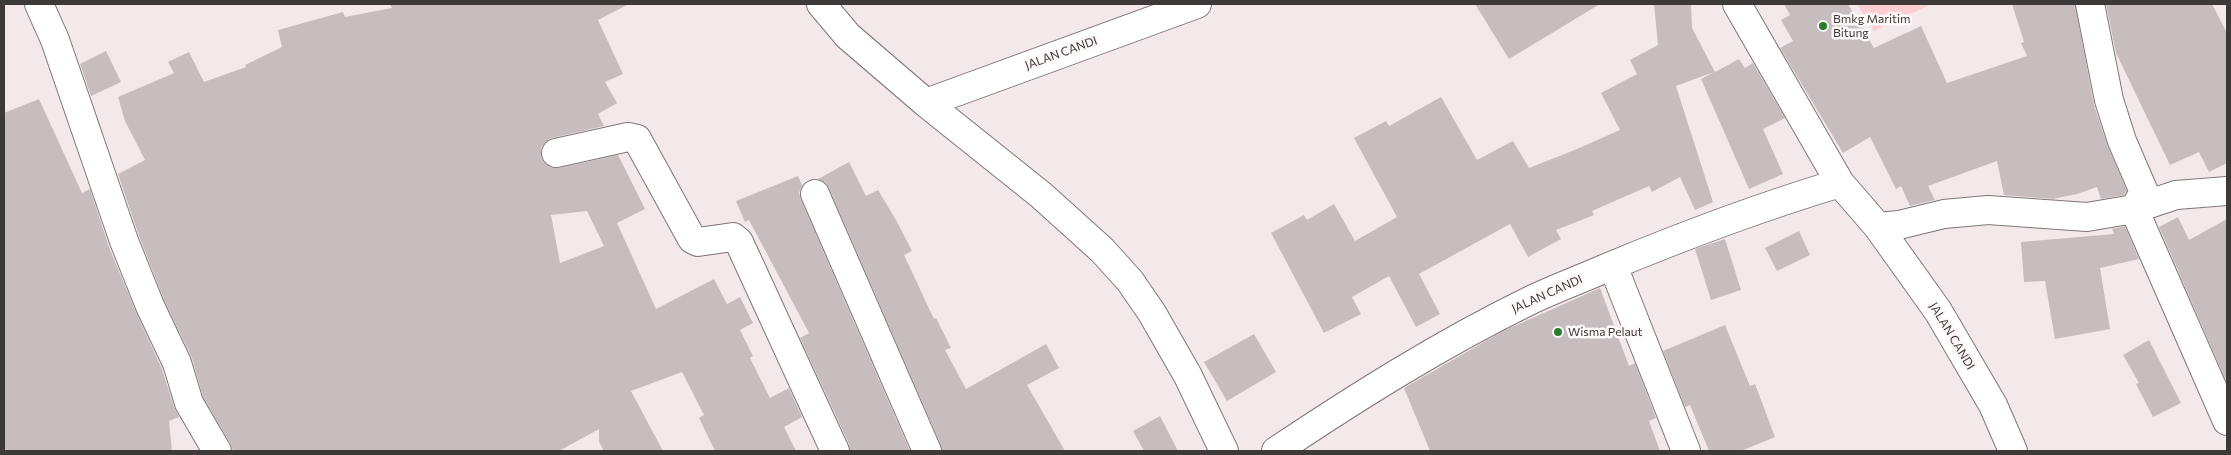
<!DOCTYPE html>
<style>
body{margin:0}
#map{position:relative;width:2231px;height:455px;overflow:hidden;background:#f4e9ea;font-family:Commissioner,sans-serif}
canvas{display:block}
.frame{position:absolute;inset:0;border:5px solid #3d3939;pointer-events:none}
</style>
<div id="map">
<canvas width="2231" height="455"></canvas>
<div class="frame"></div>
</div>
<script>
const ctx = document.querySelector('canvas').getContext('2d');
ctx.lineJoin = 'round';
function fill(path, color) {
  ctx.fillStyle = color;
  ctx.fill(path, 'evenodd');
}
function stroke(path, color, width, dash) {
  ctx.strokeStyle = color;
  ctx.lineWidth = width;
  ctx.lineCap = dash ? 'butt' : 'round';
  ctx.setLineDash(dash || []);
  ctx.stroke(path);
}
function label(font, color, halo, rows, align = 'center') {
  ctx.font = font + ' Commissioner,sans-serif';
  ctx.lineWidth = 5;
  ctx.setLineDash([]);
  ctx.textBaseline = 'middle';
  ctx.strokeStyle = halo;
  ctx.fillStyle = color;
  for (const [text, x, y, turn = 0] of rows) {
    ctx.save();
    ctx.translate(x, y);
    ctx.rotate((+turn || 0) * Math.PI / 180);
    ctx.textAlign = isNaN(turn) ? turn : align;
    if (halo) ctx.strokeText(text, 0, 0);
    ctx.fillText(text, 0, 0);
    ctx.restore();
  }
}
const green = new Path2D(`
 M1857,4H1932L1874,31Z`);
const building = new Path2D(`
 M390,4H629L598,20L623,74L605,82L617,103L598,114L604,126L552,138L546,141L541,148V157L544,163L551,168H559L618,155L645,209L617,223L656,309L714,279L727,304L740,297L753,323L740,330L753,356L750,358L770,398L789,388L802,417L784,427L796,451H715L699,418L704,415L682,372L631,391L663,451H604L599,442V429L559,451H233L230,443L203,397L192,358L164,300L139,236L118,174L145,160L125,121L118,97L174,73L168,62L189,52L204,82L246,67L245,65L282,47L278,30L343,12L345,17L392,8ZM587,211L604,246L560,263L551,215Z
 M1475,4H1600L1509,59Z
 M1654,4H1691L1692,28L1715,72L1739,59L1745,68L1753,63L1785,118L1763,129L1783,174L1749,189L1701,79L1714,72L1676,86L1713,202L1695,210L1680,177L1652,192L1649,186L1592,211L1594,215L1556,230L1561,239L1528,257L1510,224L1419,274L1440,314L1416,327L1389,276L1352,297L1361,314L1324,333L1271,233L1304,215L1307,220L1334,204L1355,241L1397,217L1354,138L1386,121L1389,126L1441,97L1477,160L1513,141L1529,168L1577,149L1620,130L1601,93L1637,74L1630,60L1658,45Z
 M1784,4H1848L1874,48L1921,26L1947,83L2027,56L2021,43L2024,42L2012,4H2075L2094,105L2108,147L2127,191L2124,195L2101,199L2097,187L2077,194L2053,199L2004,195L1997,161L1928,186L1935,200L1910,206L1901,186L1896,189L1870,137L1843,153L1780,48L1793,41L1781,20L1790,15Z
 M2106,4H2212L2227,33V163L2209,172L2199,152L2170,165L2116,53Z
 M106,51L121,82L91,96L80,64Z
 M39,99L82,193L90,189L109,247L136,312L162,369L174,407L179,417L169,421L172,451H4V113Z
 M849,162L866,196L878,190L896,220L912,251L904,255L934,319L936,318L951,348L945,350L966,389L1046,344L1059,368L1027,385L1065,451H942L941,445L829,188L825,182L818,179Z
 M798,176L802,185L799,193L801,200L910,451H850L849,444L800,338L809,333L749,220L745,222L736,201Z
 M2178,217L2189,240L2227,219V383L2159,227Z
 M2125,226L2139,259L2100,268L2110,329L2055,339L2045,281L2024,282L2021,242L2114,234L2112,229Z
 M1799,231L1810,255L1777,271L1765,248Z
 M1725,239L1741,290L1711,300L1695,249Z
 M1600,288L1629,366L1635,363L1656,418L1649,421L1660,451H1430L1404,388L1503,331Z
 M1725,325L1750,386L1755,384L1775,437L1741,451H1709L1690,405L1685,407L1663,351Z
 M1254,334L1276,372L1227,401L1204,362Z
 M2149,340L2181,403L2153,417L2136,384L2139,383L2123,355Z
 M1160,416L1178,451H1144L1133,431Z`);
const minor = new Path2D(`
 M39,4L55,40L124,241L150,306L177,363L189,403L217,451
 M821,4L848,36L926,103L1041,195L1102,250L1130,281L1152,313L1188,376L1224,451
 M1737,4L1840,183L1878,227L1938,311L1993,405L2013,451
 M2090,4L2109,100L2122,141L2144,192L2134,209L2227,421
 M926,103L1197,4
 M556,153L628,137L637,139L692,239L698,242L733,237L739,242L835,451
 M815,194L927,451
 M1878,227L1899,225L1944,214L1988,210L2087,217L2134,209L2176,195L2227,191
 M1613,266L1686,451
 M1276,451C1357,397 1441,344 1529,301C1554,289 1581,279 1606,268C1683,236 1760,207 1840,183`);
const markers = [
 [1823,26,5,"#2a7e2b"],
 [1558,332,5,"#2a7e2b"]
];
const poiNames = [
 ["Bmkg Maritim",1833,19],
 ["Bitung",1833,33],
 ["Wisma Pelaut",1568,332]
];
const streetNames = [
 ["JALAN CANDI",1061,53,-20],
 ["JALAN CANDI",1547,294,-24],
 ["JALAN CANDI",1952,336,59]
];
fill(green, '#fcced2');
fill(building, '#c8bdbe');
stroke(minor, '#807677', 30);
stroke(minor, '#fff', 28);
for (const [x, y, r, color] of markers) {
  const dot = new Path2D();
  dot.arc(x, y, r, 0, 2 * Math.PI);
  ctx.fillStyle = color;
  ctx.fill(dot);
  stroke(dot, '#fef8f8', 2);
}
label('12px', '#3d3939', '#fef8f8', poiNames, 'left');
label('12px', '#3d3939', '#fef8f8', streetNames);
</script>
